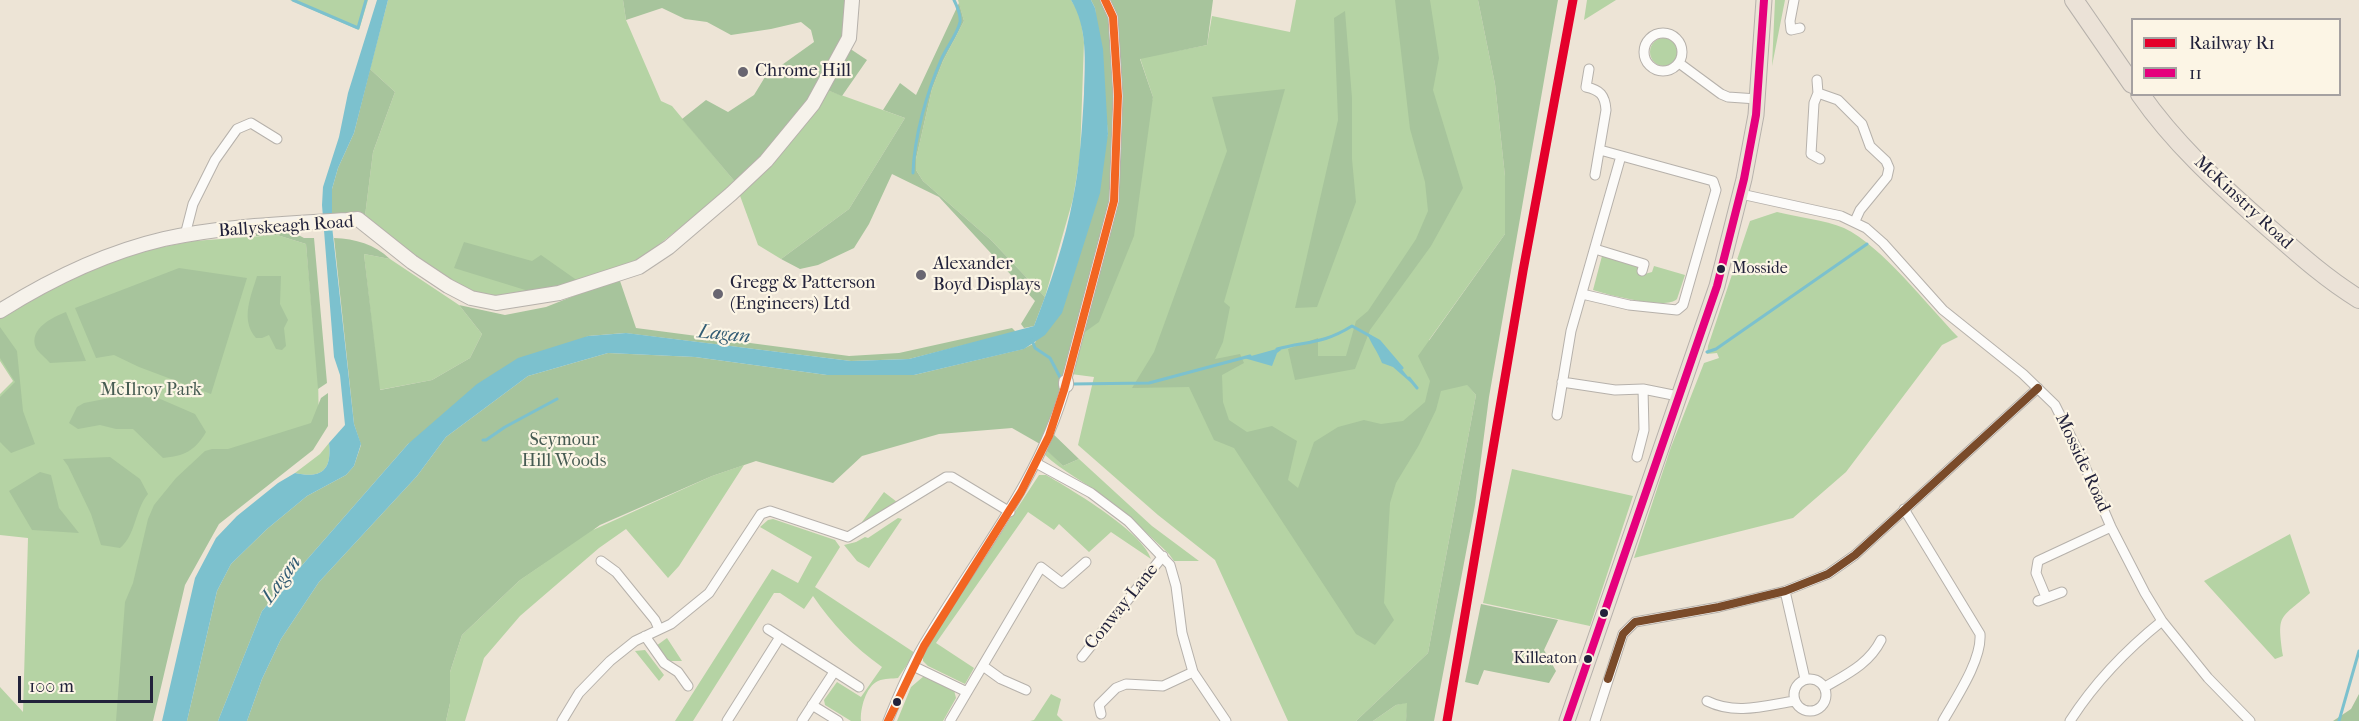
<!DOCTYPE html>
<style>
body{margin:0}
#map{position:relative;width:2359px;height:721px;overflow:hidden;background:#ede4d6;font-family:"IM FELL French Canon",serif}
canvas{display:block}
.legend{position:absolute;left:2131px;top:18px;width:210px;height:78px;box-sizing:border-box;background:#fcf5e5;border:2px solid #a5a1a1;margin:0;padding:8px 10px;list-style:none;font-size:18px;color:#22223b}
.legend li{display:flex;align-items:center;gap:12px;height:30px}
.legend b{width:30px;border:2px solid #a5a1a1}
.scale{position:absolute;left:18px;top:676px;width:135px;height:27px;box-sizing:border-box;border:3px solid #22223b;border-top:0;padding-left:8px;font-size:18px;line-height:21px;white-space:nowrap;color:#22223b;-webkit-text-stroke:4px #fcf5e5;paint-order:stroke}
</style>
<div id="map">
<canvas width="2359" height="721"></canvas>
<ul class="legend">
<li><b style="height:8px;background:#e4002b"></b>Railway R1</li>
<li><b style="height:8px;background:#e5007d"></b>11</li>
</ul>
<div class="scale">100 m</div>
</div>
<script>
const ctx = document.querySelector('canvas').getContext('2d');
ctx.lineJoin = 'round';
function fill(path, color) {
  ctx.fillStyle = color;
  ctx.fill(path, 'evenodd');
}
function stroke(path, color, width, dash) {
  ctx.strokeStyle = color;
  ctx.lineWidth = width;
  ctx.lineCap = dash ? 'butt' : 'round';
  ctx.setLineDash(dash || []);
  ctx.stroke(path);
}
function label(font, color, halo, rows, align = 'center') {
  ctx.font = font + ' "IM FELL French Canon",serif';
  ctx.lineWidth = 4.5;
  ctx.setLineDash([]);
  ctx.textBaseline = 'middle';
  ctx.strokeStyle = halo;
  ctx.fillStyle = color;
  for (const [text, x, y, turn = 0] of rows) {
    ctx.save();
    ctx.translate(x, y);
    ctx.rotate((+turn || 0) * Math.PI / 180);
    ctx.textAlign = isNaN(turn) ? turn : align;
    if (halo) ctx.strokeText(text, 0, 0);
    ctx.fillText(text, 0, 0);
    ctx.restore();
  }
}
const green = new Path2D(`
 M290,0H368L359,30Z
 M388,0H623L626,20L661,101L672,106L736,183L636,263L582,280L498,299L472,294L421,266L365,216L373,152L395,92L370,69Z
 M958,0H1071L1080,14L1084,42L1080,156L1073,199L1045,297L991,240L923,181L916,170V159L932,89L943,61L964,21Z
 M1296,0H1478L1495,84L1505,176V234L1429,340L1476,395L1428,653L1356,721H1288L1215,560L1158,515L1078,445L1094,377L1071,374L1153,97L1140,58L1207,45L1212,16L1290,32Z
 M1587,0H1616L1584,20Z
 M1775,0H1785L1772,66Z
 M1650 52a14 14 0 1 1 28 0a14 14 0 1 1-28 0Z
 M827,90L905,118L849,209L781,259L758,245L739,193Z
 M1777,212C1797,217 1825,220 1844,228C1882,246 1927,305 1958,337L1942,345L1846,472L1793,518L1634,558L1671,447L1704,363L1719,358L1717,353L1707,354L1708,346L1750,221Z
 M277,235L306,244L318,376L319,428L213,520L181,582L149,721H0V687L23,712L28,538L0,535V394L13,381L0,361V317L47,287L112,257L193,241Z
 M364,254L390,259L459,305L482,334L470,358L432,380L379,390Z
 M1602,256L1637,266L1641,275L1652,272L1654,266L1685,275L1677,299C1667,310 1608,295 1593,290Z
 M729,420L593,530L712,476L744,465L679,566L668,578L626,529L599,548L520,616L484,658L465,721H446L450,703V672L462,635L520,580L552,558L312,721Z
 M329,443C332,470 322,479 295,473L320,454Z
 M1047,450L1063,466L1079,459L1152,526L1199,561H1174L1169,554C1149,535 1128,515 1106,498C1085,482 1063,472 1044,454Z
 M1512,469L1633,496L1590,626L1483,603Z
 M1039,475H1046C1072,490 1143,532 1151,559L1111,532L1089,552L1059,524L1054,530L1028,512L936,643L974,668L965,684L928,666L923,661V652Z
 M884,492L897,502L862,524V522Z
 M898,518L902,519L869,568L857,561L844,545L856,542L865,537L868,538Z
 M773,519L835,540L840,547L815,587L915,653L898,678C892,679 885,678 878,681C866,686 860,709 861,721H851L825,705L824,700L837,682L861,697L882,667C854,647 832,624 813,596L804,609L780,593H774L693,721H675L772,569L798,583L812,557L760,527L768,520Z
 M2290,534L2310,593C2279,620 2277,613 2283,656L2275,659L2204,581Z
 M667,638L682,661H669L656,646Z
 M645,650L664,675L659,681L635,651Z
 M924,676L954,690L956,698L943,721H897L911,687Z
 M1051,694L1061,699L1057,715L1063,721H1030L1034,720Z
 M1408,702L1406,721H1373L1396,705Z`);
const forest = new Path2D(`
 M623,0H848L844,36L809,103L762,159L736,183L682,119L706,100L728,112L754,95L765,77L814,42L811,30L801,22L771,29L731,35L707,22L685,19L662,8L626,20Z
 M1091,0H1213L1207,45L1140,59L1153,97L1134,236L1099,322L1082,334L1048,429L1079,459L1063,466L1040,444L1012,428L939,434L862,456L833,483L756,461L712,476L600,525L520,580L462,635L450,672V703L446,721H247L262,679L281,639L319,582L417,476L446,437L528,376L608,353L695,357L827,375H914L1023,349L1035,343L1108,134L1095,8Z
 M1395,0H1430L1439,58L1433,90L1463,188L1431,246L1370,330L1355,369L1295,380L1288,349L1318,338V356H1346L1356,321L1368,311L1416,239L1428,211L1425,182L1410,129Z
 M1478,0H1558L1489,397L1475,505L1434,721H1406L1407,703L1396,705L1373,721H1356L1428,653L1476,395L1467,385L1441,391L1436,410L1419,445L1396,483L1390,503L1384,603L1394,620L1375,645L1356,634L1234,448L1214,440L1189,387L1132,388L1154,352L1227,151L1212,97L1285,89L1224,302L1230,307L1223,342L1215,359L1240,354L1244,363L1222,375L1223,402L1229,420L1247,432L1272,426L1297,441L1288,480L1298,488L1314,442L1338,427L1364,420L1381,424L1403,421L1425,402L1430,381L1418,356L1505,234V176L1495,84Z
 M959,3L964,21L943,61L932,89L916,159V170L923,181L991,240L1045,297L1034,326L1024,328L1021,324L1035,301L939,197L892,174L869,224L854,248L818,265L800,269L781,259L849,209L905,118L883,110L900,83L916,95Z
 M1345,11L1352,98V159L1356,202L1317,307L1295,308L1338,120L1334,18Z
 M849,48L867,60L842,96L827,90Z
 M370,69L395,92L373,152L365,216L358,213H332V189L338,168L354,133Z
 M287,229L304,238H314L327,383L318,389L306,244L277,235L256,236V233Z
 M334,238C356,239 374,244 390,259L364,254L380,390L432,380L470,358L482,334L459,305L505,315L546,307L619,278L636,328L849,356L899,353L1012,328L1016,332L909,359L851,361L625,333L588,336L408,444L262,611L218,721H187L217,591L231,564L267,529L307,496L346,475L354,466L361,445L354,424Z
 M464,242L532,261L541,255L578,281L535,293L454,268Z
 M179,268L247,278L211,394L139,367L114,355L96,358L75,308Z
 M257,276H281L280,304L288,320L284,328L286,346L282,350L276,349L269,335L262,338H256C240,320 251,296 257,276Z
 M66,312L86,361L50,363C46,358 39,353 36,348C28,329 53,317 66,312Z
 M0,327L17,351L23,411L35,444L11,453L0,442V397L15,382L0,358Z
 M328,393V426L313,450L219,524L185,585L153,721H116L125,602L133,583L148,519L154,505L176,478L205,451L212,449H228L311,423L321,398Z
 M120,396L158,398L195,414L206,432C195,451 184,456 163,458L133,429H116L100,425L78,429L69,423L77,407L84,403Z
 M110,457L140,479L148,494C135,509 136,535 120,548L101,545L91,514L68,466L63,459Z
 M40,472L51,475L59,508L79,533L32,530L9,491Z
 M1481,604L1558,620L1544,650L1556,671L1549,683L1484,670L1478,685L1465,682Z
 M2359,694V721H2333L2351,709Z`);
const water = new Path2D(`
 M377,0H388L354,133L338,168L332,189V226L354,424L361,444L354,466L346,475L307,496L267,529L231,564L217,591L187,721H162L195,578L216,538L237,516L278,483L295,473C322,479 332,470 329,443L345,425L340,375L334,357L322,205L323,187L339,137L348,93Z
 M1071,0H1091L1095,8L1103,49L1108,134L1100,193L1062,313L1045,335L1024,349L914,375H827L695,357L608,353L528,376L446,437L417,476L319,582L281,639L262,679L247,721H218L262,611L408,444L477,384L518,358L588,336L626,333L851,361L909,359L1034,326C1050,285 1065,242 1073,199C1080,164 1082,129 1084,94C1085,62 1088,28 1071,0Z
 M1367,333L1379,341L1417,388L1393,367L1382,363C1378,352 1371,344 1367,333Z
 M1280,348L1281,350L1277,353L1272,366L1244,358Z`);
const stream = new Path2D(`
 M293,0L358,28L366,0
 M913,173C914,137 927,92 941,60C946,48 957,35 960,22C961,14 957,6 954,0
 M1032,340L1035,348L1050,358L1061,379
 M1277,349C1308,341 1323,344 1352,326L1379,341L1402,368
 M1707,352L1716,349L1867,244
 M1409,378L1417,388
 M1072,384L1149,383L1250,356
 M483,440H486L505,427L557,399
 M2339,721L2359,651`);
const street = new Path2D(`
 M1794,0L1790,21L1791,30L1800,28
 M1644 52a19 19 0 1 1 38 0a19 19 0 1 1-38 0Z
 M1679,63L1721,94L1728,97L1757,99
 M1589,69L1586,87C1600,90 1605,95 1606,110L1595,175
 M1817,80L1818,93
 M1820,159L1811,154L1814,103L1818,93L1838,100L1862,124L1870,146L1886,161L1889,168L1887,177L1860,210L1855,221
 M1741,194L1841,216L1866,228L1883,243L1943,310L2023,374L2055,405L2080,455L2111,527L2145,593L2162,621L2208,678L2250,721
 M185,235L193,204L215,160L237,129L251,123L277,139
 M1595,249L1644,264L1642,271
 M1582,294L1629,305L1677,310L1683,305L1716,190L1713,181L1600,150
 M1066,382L1114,201L1118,96L1113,17L1105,0
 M1562,382L1615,390L1643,389L1678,396
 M1557,415L1571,331L1621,156
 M1637,457L1644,430L1643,389
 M1036,463L1091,493L1128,521L1170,565L1176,586L1182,633L1193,672L1226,721
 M1904,509L1980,634C1982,660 1956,698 1943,721
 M601,561L616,572L655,620L659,629
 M1785,591L1805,679
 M2046,597L2036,573L2038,561L2111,527
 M2038,601L2062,592
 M768,629L859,687
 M645,636L664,663L678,672L688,686
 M1082,657L1163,556
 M913,666L967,692
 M983,666L1001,679L1026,690
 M1794 695a16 16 0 1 1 32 0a16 16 0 1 1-32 0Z
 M1825,687C1847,674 1869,664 1881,640
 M1707,701C1735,715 1764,706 1794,701
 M812,705L838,721
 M1101,714L1099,705L1116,688L1126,684L1163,686L1193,672
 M562,721L579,693L610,661L635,641L671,624L709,593L761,514L770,511L848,537L946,477H952L1010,512
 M727,721L780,637
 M802,721L834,672
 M888,721C898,696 909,670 923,646C973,560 1039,483 1066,385
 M950,721L1041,567L1062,583L1086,562
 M1595,721L1623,634L1635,622L1719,607L1785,591L1828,574L1855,555L2038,388
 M2070,721C2095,682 2126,650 2162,621`);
const secondary = new Path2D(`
 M0,311C51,279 104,253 164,239C223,226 286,224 347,220L358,219L412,262L448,286L471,298L496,303L559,293L639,267L669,247L731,194L766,161L813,104L849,38L852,0
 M1066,385V382`);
const primary = new Path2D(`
 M1567,721L1717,286L1744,179L1756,115L1764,0`);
const highway = new Path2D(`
 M2074,0L2132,84
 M2140,94C2174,143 2217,182 2261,221C2293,249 2323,277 2359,299`);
const bus1 = new Path2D(`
 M1567,721L1717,286L1744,179L1756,115L1764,0`);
const bus2 = new Path2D(`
 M1608,679L1623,634L1635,622L1719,607L1785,591L1828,574L1855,555L2038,388`);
const bus3 = new Path2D(`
 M888,721L924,646L1021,492L1049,436L1064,390L1114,201L1118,96L1113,17L1105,0`);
const rail1 = new Path2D(`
 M1447,721L1523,271L1573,0`);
const markers = [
 [743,72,6,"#696671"],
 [1721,269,5,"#22223b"],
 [921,275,6,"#696671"],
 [718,294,6,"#696671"],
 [1604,613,5,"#22223b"],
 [1588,659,5,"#22223b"],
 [897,702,5,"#22223b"]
];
const busNames = [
 ["Mosside",1732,269],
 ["Killeaton",1577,659,"right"]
];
const poiNames = [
 ["Chrome Hill",755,72],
 ["Alexander",933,265],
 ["Boyd Displays",933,286],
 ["Gregg & Patterson",730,284],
 ["(Engineers) Ltd",730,305]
];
const streetNames = [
 ["McKinstry Road",2243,203,43],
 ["Ballyskeagh Road",286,227,-4],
 ["Mosside Road",2082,463,65],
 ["Conway Lane",1122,607,-51]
];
const parkNames = [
 ["McIlroy Park",151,391],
 ["Seymour",564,441],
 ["Hill Woods",564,462]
];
const waterNames = [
 ["Lagan",724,335,6],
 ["Lagan",282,580,-54]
];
fill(green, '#b5d3a4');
fill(forest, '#a7c49c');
fill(water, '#7cc1ce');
stroke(stream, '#7cc1ce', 3);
stroke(street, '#b6b1ab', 11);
stroke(secondary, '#b6b1ab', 16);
stroke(primary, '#b6b1ab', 17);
stroke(highway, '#b6b1ab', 20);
stroke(street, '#fcfbf9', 9);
stroke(secondary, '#f6f2eb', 14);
stroke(primary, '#ebe2d7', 15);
stroke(highway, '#ebe2d7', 18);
stroke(bus1, '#e5007d', 8);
stroke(bus2, '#7a4b2a', 8);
stroke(bus3, '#f26522', 8);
stroke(rail1, '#e4002b', 9);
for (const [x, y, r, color] of markers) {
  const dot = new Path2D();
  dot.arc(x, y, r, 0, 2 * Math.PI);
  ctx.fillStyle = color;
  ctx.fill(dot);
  stroke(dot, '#fcf5e5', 2);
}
label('16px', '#22223b', '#fcf5e5', busNames, 'left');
label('18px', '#22223b', '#fcf5e5', poiNames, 'left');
label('18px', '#22223b', '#fcf5e5', streetNames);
label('18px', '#465b52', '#fcf5e5', parkNames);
label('italic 20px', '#325c74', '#fcf5e5', waterNames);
</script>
